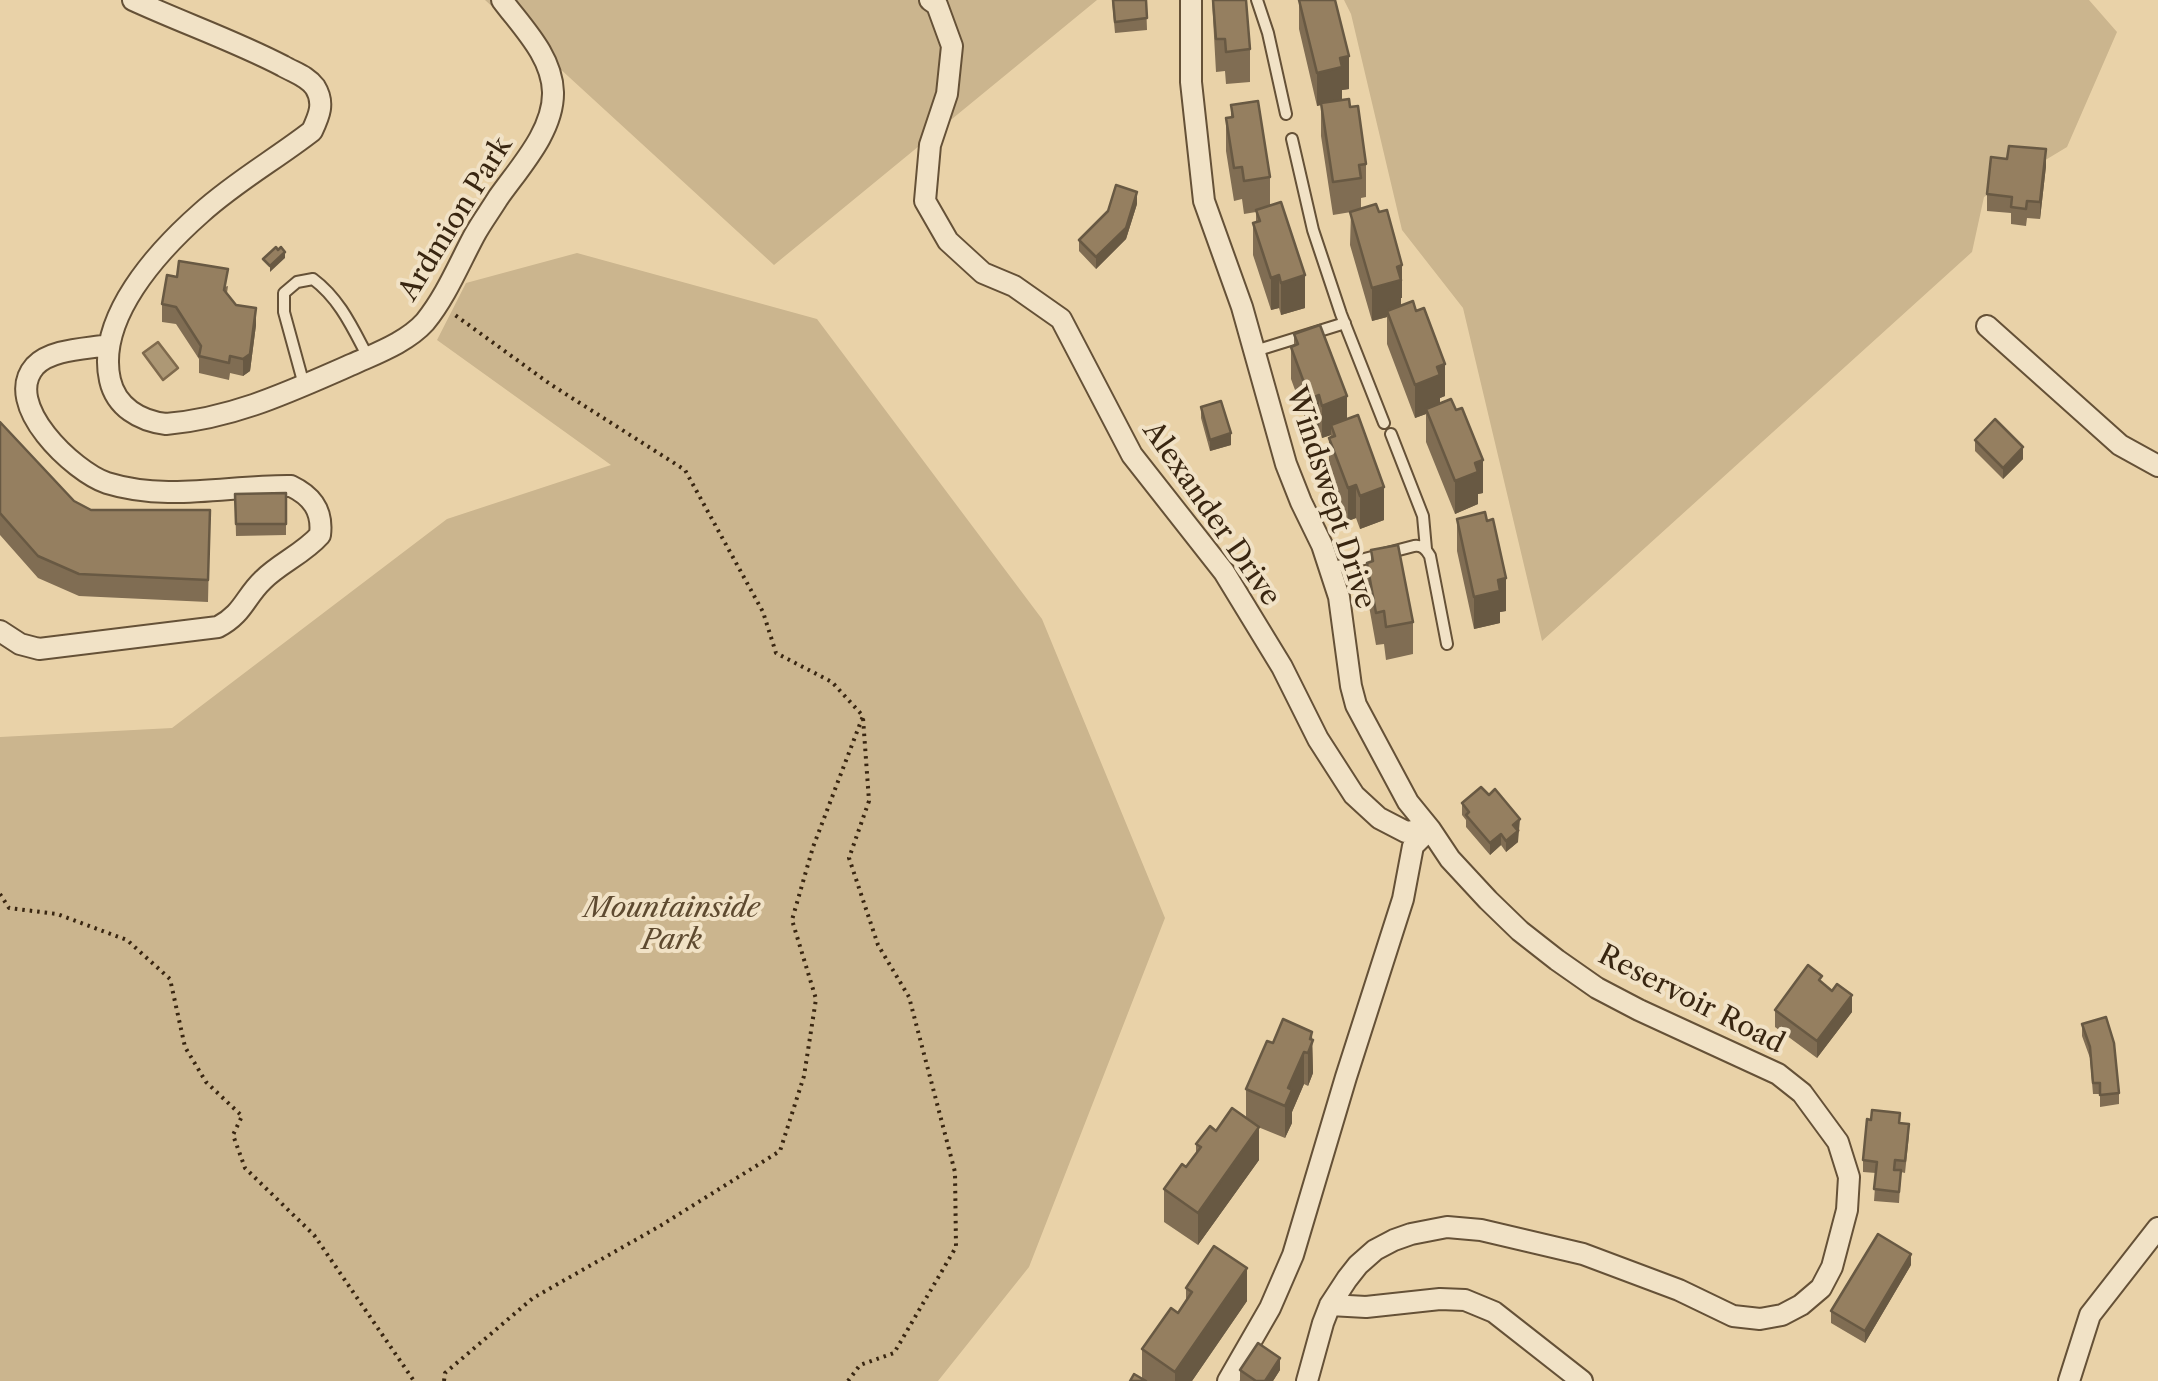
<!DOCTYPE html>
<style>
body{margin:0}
canvas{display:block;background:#e9d2a8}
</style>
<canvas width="2158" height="1381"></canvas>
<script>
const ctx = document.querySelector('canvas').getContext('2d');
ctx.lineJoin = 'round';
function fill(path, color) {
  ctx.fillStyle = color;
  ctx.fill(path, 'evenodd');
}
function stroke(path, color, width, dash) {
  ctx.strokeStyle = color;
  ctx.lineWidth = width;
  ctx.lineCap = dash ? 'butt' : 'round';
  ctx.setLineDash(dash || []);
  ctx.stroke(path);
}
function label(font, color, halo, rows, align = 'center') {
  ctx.font = font + ' "Libre Caslon Text",serif';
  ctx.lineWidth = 8;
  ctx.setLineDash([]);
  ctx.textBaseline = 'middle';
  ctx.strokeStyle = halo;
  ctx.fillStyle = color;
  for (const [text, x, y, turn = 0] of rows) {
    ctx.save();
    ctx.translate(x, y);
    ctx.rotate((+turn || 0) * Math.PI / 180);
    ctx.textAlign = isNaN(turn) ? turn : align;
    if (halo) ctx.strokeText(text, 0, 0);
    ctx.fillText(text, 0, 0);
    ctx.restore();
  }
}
const green = new Path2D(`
 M485,0H1097L774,265Z
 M1344,0H2089L2117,32L2067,147L1984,197L1972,252L1542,641L1463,308L1402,230L1351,14Z
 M577,253L817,319L1042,619L1165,918L1029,1267L938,1381H0V737L172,728L447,519L611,465L437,340L466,283Z`);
const water = new Path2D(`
 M158,342L178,368L163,380L143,353Z`);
const path = new Path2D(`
 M0,894L9,908L57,914L127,940L170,979L185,1047L206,1082L242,1116L233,1135L245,1168L314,1235L414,1381
 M444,1381L445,1373L533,1298L660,1226L780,1151L804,1076L816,999L792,920L813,847L863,716L832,682L776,653L763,612L685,470L550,384L455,315
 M848,1381L860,1365L894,1353L956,1247L955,1172L909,997L878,945L849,858L869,801L863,718`);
const lane = new Path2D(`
 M1257,0L1268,33L1286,114
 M1292,139L1313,230L1341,314L1384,423
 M1255,351L1345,323
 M304,385L284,312V293L297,282L313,279C340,299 353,329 368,357
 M1391,434L1423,516L1426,549
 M1330,568L1414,546C1422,545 1426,549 1430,556L1447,644`);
const street = new Path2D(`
 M133,0C183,23 235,41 283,66C295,73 307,76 315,87C325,103 319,116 312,131C276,159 235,182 201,213C158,251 96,318 110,380C116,407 140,421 166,424C235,418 291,391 353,364C377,353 407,342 425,322C446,296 458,266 474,236C481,223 490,211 498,198C519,168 554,131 553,92C552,56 522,27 502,0
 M930,0L937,5L952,46L947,94L930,145L925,201L948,241L983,273L1014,286L1061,319L1132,455L1224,572L1282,667L1318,739L1354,795L1379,818L1406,832L1430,829L1450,859L1488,900L1520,931L1557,960L1597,988L1639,1010L1778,1074L1802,1093L1838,1142L1849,1177L1847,1210L1832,1267L1821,1288L1801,1305L1782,1315L1760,1319L1733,1316L1679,1290L1583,1254L1481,1230L1447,1227L1411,1234L1394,1240L1375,1250L1358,1265L1347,1279L1330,1305L1323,1323L1307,1381
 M1191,0V82L1204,201L1242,307L1286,464L1301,502L1322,545L1339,597L1351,686L1356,705L1408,802L1430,829L1413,846L1403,899L1346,1077L1293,1255L1270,1308L1228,1381
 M1987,326L2120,445L2158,466
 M0,631L20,644L39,649L218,627C243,614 245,597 263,580C280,563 303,554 320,535C323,511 312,496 291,486C230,485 168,502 107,483C74,472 1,404 35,366C51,349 86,349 108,345
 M1330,1305L1366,1307L1440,1299L1465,1300L1494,1312L1582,1381
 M2069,1381L2090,1315L2158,1228`);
const wall = new Path2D(`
 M1112,0H1146L1147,30L1115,33Z
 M1212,0H1246L1250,49V82L1226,84L1225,71L1216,72Z
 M1299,0H1335L1349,89L1342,90V99L1350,107L1366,164V197L1361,198V209L1402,298H1401V306L1445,396L1440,398V403L1483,493L1478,494V504L1455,514L1426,442V414L1415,418L1387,344V317L1372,321L1350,245L1351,212L1333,215L1321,136V105L1317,106L1299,29Z
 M1231,105L1270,177V206L1305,308L1281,315L1279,308L1271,310L1253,255V223L1256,222V212L1244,214L1242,199L1234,201L1226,151V118H1231Z
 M2046,166L2040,219L2027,218L2026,226L2011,224V213L1987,211V194Z
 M1137,204L1126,239L1096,269L1079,251V240Z
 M228,286L227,293L236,305L256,325L250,371L243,376L230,373L229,380L199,373V359L176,324L162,322V304Z
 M1294,334L1347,419L1384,520L1360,529L1356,518L1348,521L1329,470V438L1331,435L1322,438L1319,428L1310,431L1291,379V347L1294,346Z
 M1201,407L1231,445L1210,451L1201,418Z
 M0,422L74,501L91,510H210L208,602L79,596L38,578L0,535Z
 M1975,440L2023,459L2003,479L1975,451Z
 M286,493V535L236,536L235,494Z
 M1457,519L1487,521L1506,611L1500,612V623L1474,629L1457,551Z
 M1371,550L1413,622V654L1386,660L1384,644L1376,645L1367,595V563L1371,562Z
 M1462,803L1520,830L1518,832V842L1506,852L1501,845L1490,855L1466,827V820L1462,815Z
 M1822,983L1832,991L1852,1012L1817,1058L1775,1027V1010Z
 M2082,1024L2119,1093V1104L2100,1107V1094H2093L2090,1058L2082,1036Z
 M1312,1040L1313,1073L1308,1086L1304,1084L1292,1112V1123L1285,1138L1258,1127L1259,1160L1198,1245L1164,1222V1189L1186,1167L1196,1153V1144L1216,1131L1246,1118V1089L1273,1043Z
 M1900,1123L1909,1135L1905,1173L1901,1172L1899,1203L1874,1201L1876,1173L1863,1172V1160Z
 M1911,1265L1865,1343L1831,1323V1311Z
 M1186,1288L1247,1301L1192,1381H1130L1142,1379V1349L1178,1313L1186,1301Z
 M1240,1370H1280L1273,1381H1240Z`);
const shadedWall = new Path2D(`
 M1349,56V89L1342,90V99L1317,106V73L1340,58Z
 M2046,149V166L2040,219V202Z
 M1137,192V204L1126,239L1096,269V257Z
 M285,252V258L270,272V266Z
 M1402,265V298H1401V313L1387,311V317L1372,321V288L1397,267Z
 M1279,275V308L1271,310V278Z
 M1305,275V308L1281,315V283Z
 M256,308V325L250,371L243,376V359Z
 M1445,364V396L1440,398V408L1426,409V414L1415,418V385L1437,367Z
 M1319,395V428L1310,431V399Z
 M1347,396V429L1331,425V435L1322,438V406Z
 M1231,433V445L1210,451V440Z
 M2023,447V459L2003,479V468Z
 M1483,460V493L1478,494V504L1455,514V481L1475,463Z
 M1356,485V518L1348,521V488Z
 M1384,487V520L1360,529V496Z
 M1506,578V611L1500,612V623L1474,629V597L1498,580Z
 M1520,819L1518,842L1506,852V841L1513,825Z
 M1501,834V845L1490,855V843Z
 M1852,995V1012L1817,1058V1041Z
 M1312,1032L1313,1073L1308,1086V1053L1310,1039Z
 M1304,1052V1084L1292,1112V1123L1285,1138V1106L1288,1088Z
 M1259,1127V1160L1198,1245V1213Z
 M1911,1254V1265L1865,1343V1331Z
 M1247,1268V1301L1192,1381H1175V1372Z
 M1280,1358V1370L1273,1381H1265Z`);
const building = new Path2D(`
 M1113,0H1146L1147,18L1115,22Z
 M1213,0H1246L1250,49L1226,52L1225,39H1216Z
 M1299,0H1335L1349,56L1340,58L1342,67L1317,73Z
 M1349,99L1350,107L1358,106L1366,164L1359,165L1361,178L1333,182L1321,103Z
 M1258,101L1270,177L1244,181L1242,167L1234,168L1226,118L1233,117L1231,105Z
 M2009,146L2046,149L2040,202L2027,201L2026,209L2011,207L2012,197L1987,194L1991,157L2007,159Z
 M1116,185L1137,192L1126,228L1096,257L1079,240L1108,211Z
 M1281,202L1305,275L1281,283L1279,275L1271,278L1253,223L1260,221L1256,210Z
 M1376,204L1379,212L1387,210L1402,265L1397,267L1401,280L1372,288L1350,212Z
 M276,247L278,250L281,247L285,252L270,266L263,259Z
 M179,261L228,269L224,290L236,305L256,308L250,354L243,359L230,356L229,363L199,356L201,346L176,307L162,304L167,275L177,277Z
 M1413,301L1416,311L1424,308L1445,364L1437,367L1440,375L1415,385L1387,311Z
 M1320,325L1347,396L1322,406L1319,395L1310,399L1291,347L1298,344L1294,334Z
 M1451,399L1456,410L1462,408L1483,460L1475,463L1478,472L1455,481L1426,409Z
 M1221,401L1231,433L1210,440L1201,407Z
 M1358,415L1384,487L1360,496L1356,485L1348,488L1329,438L1335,436L1331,425Z
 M1995,419L2023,447L2003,468L1975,440Z
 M0,422L74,501L91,510H210L208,580L79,574L38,556L0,513Z
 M286,493V524H236L235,494Z
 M1485,512L1487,521L1493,519L1506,578L1498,580L1500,591L1474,597L1457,519Z
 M1398,545L1413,622L1386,627L1384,611L1376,613L1367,563L1373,561L1371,550Z
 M1481,787L1489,795L1495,789L1520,819L1513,825L1518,831L1506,841L1501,834L1490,843L1466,815L1469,812L1462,803Z
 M1808,965L1822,976L1819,980L1832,991L1837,984L1852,995L1817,1041L1775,1010Z
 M2106,1017L2114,1043L2119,1093L2100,1095V1083H2093L2090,1047L2082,1024Z
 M1283,1019L1312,1032L1310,1039L1313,1040L1308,1053L1304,1052L1288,1088L1292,1090L1285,1106L1246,1089L1267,1041L1273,1043Z
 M1232,1108L1259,1127L1198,1213L1164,1189L1182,1164L1186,1167L1201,1147L1196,1144L1210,1126L1216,1131Z
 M1872,1110L1900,1113L1899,1123L1909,1124L1905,1161L1895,1160L1894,1170H1901L1899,1192L1874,1189L1877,1162L1863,1160L1867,1119L1871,1120Z
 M1878,1234L1911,1254L1865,1331L1831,1311Z
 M1214,1246L1247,1268L1175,1372L1142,1349L1171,1308L1178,1313L1192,1292L1186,1288Z
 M1258,1343L1280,1358L1265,1381H1256L1240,1370Z
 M1134,1374L1146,1381H1130Z`);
const streetNames = [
 ["Ardmion Park",456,219,-58],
 ["Windswept Drive",1330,498,72],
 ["Alexander Drive",1211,514,55],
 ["Reservoir Road",1691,1000,27]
];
const parkNames = [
 ["Mountainside",672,909],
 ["Park",672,941]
];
fill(green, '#cbb58e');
fill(water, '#ad9875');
stroke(water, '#7f6a4d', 2.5);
stroke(lane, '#655137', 14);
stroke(street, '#655137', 24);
stroke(path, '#392611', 4, [2.5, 5]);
stroke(lane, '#f1e2c6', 10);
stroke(street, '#f1e2c6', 20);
fill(wall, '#806d53');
fill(shadedWall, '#685943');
fill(building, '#957f60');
stroke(building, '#685943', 2.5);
label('28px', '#392611', '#f1e2c6', streetNames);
label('italic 28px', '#5e4a30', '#f1e2c6', parkNames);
</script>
